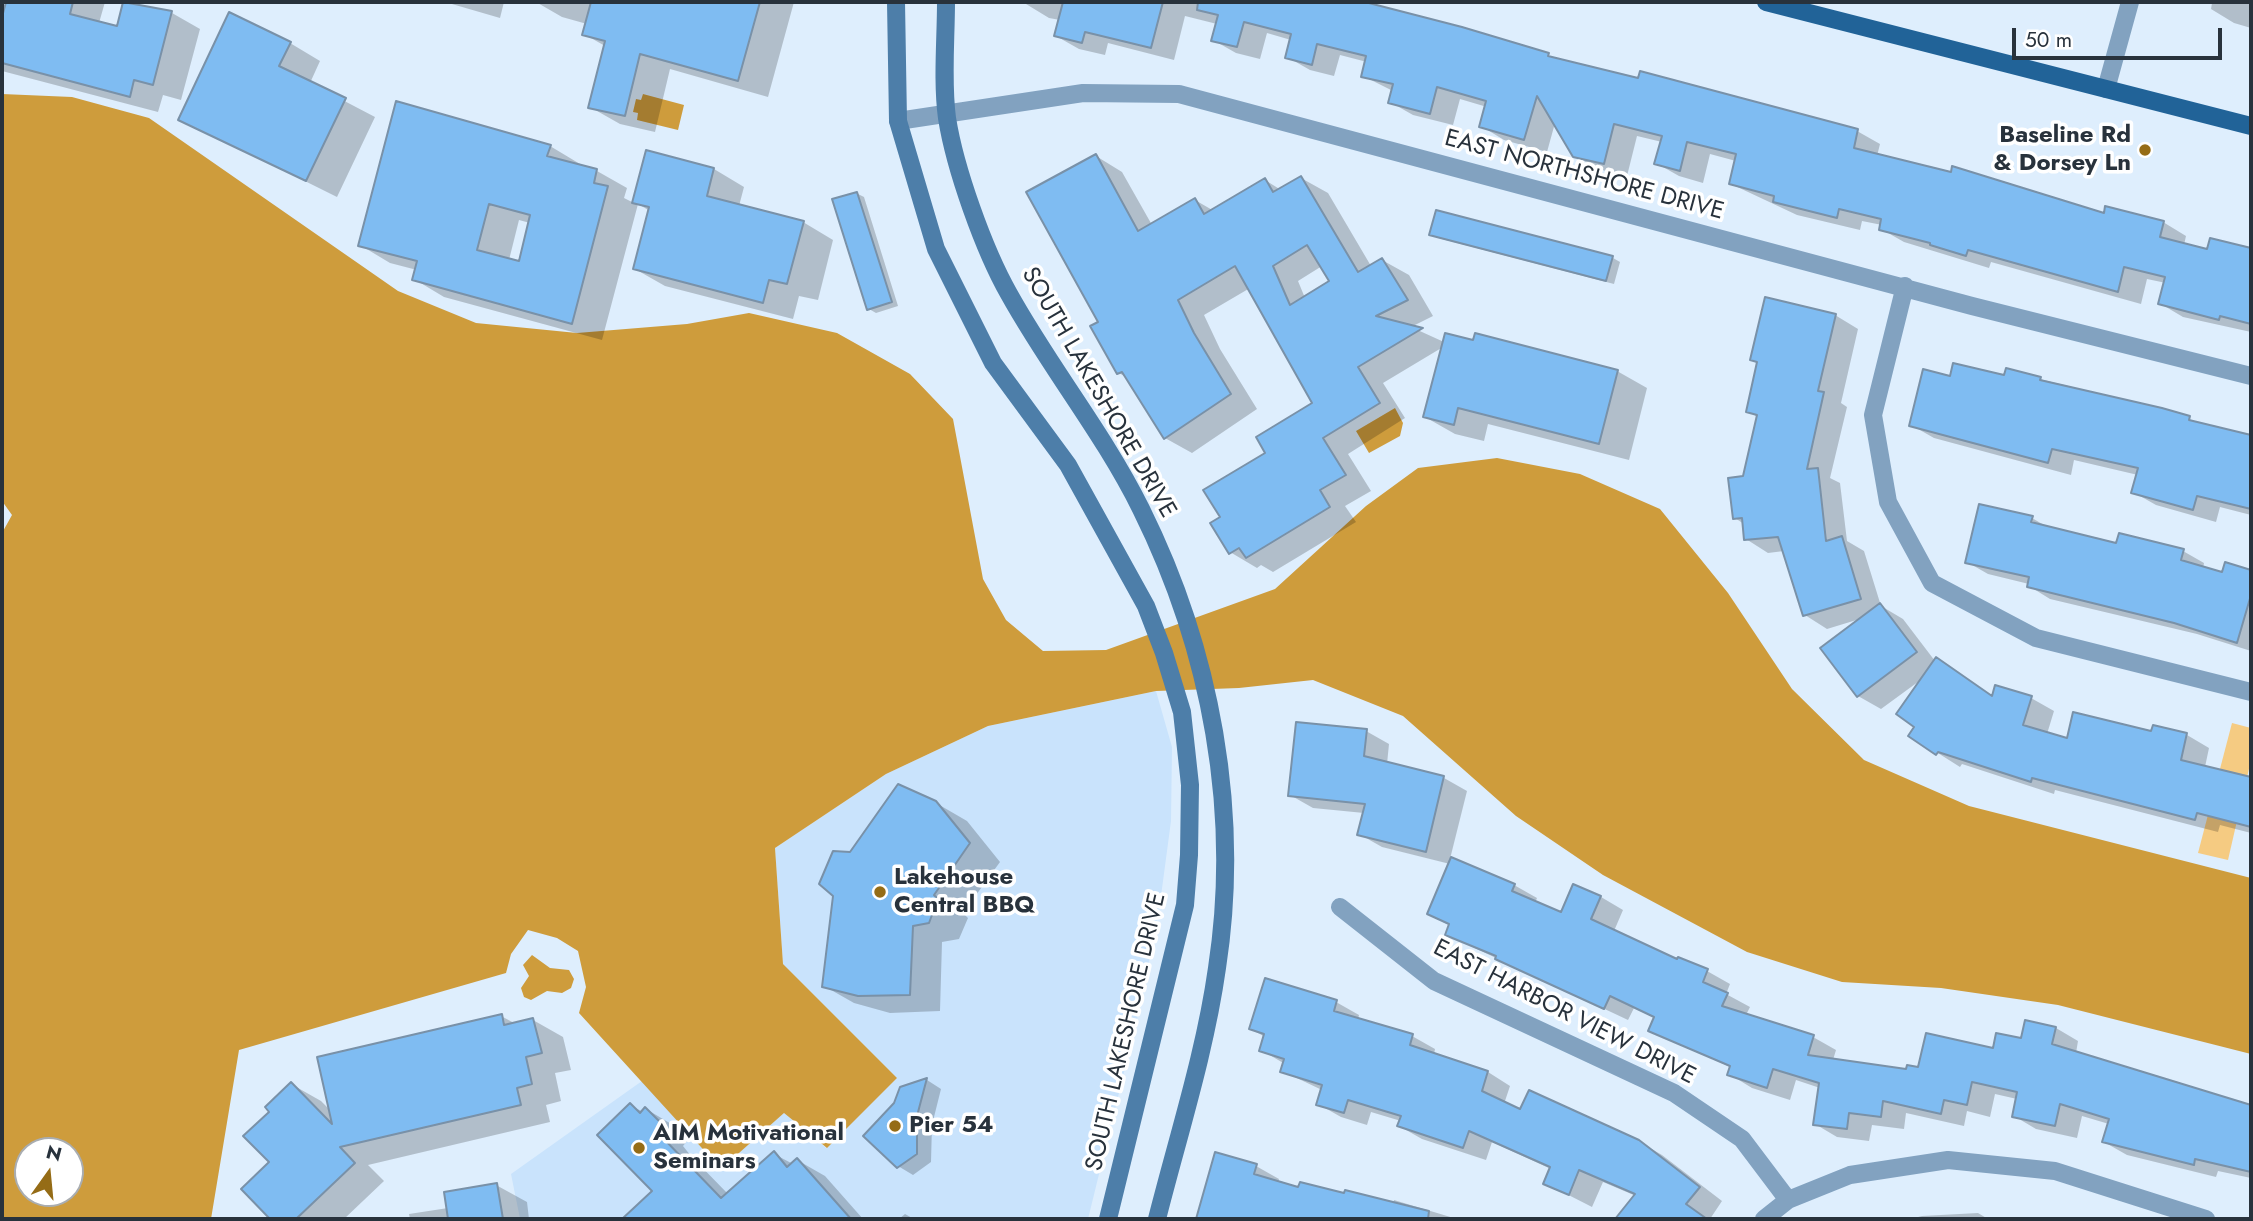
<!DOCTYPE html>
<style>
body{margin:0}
#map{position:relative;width:2253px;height:1221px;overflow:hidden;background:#deeefd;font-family:Jost,sans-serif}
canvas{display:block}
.frame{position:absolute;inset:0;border:4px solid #28323c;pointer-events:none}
.north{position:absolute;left:14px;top:1137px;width:70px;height:70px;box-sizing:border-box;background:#fff;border:2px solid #a9adb1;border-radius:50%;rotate:15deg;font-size:19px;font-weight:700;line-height:28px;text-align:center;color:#28323c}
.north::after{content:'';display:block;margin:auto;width:24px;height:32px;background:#956c16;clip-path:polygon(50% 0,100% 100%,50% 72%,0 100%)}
.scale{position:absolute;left:2012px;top:28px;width:210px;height:32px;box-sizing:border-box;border:4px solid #28323c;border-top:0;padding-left:9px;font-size:21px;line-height:24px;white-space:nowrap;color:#28323c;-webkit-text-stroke:5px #fff;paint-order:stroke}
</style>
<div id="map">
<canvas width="2253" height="1221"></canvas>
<div class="frame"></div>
<div class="north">N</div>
<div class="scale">50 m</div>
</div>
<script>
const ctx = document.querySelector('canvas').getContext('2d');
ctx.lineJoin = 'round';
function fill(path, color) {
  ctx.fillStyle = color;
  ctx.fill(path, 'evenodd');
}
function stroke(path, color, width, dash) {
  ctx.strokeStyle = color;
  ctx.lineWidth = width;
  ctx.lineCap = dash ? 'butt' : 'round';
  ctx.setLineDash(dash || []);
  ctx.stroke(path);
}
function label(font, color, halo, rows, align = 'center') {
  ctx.font = font + ' Jost,sans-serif';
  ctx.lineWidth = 7;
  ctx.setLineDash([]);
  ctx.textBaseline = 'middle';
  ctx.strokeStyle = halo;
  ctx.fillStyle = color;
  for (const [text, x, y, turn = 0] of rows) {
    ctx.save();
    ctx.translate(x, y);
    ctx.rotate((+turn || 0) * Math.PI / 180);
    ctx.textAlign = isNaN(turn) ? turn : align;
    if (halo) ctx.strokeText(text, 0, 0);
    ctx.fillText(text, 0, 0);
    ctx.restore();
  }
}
const built = new Path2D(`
 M1156,691L1172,747L1171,821L1161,896L1143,995L1088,1219H520L511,1174L642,1081L721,1168L784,1113L826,1148L897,1078L783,964L775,848L886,774L988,726Z`);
const green = new Path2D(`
 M2232,723L2251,728V760L2228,860L2198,853Z`);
const water = new Path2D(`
 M2,94L72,97L149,118L398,291L476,323L577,333L687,324L749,313L837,333L910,374L953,419L983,579L1006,620L1043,651L1106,650L1275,589L1366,506L1418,468L1497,458L1580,474L1660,509L1728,593L1792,689L1864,760L1969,806L2251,878V1054L2058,1005L1941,988L1842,982L1747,952L1603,875L1516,816L1403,716L1313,680L1239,688L1156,691L988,726L886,774L775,848L783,964L897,1078L827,1148L784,1113L721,1169L579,1013L586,987L578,951L557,938L528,930L511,954L506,973L239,1050L211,1219H2V533L12,515L2,501ZM28,1151H70V1193H28Z
 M643,94L684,105L678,130L637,120L638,113L633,112L636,99L641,100Z
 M1395,408L1403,423L1400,436L1369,453L1356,431Z
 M532,955L550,968L569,970L574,979L571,988L562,993L547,991L531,1000L524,997L521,988L529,976L523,965Z`);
const shadow = new Path2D(`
 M8,2H105L99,23L118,28L125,2L172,13L200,29L181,100L163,95L158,112L2,71V21Z
 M445,2H504L500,18Z
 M536,2H794L768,97L670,69L655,132L620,124L590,107L605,46L584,34L587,24L562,17Z
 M1027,2H1361L1421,17L1557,60L1639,80L1641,73L1775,107L1788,114L1857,131L1880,144L1877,156L2105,215L2163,222L2186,236L2184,245L2209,251L2211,240L2251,250V332L2183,317L2161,304L2166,283L2147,279L2141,304L1991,262L1989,268L1904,242L1881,229L1882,225L1862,221L1860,230L1797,215L1731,184L1736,161L1710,154L1703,183L1679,176L1656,163L1662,142L1637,136L1627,176L1598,169L1575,156L1555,123L1547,152L1504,140L1481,126L1487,107L1460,99L1453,125L1413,115L1390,102L1393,91L1363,76L1367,62L1340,55L1334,76L1310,70L1287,57L1291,40L1267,33L1260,59L1236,53L1213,40L1217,24L1185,16L1174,60L1108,43L1105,55L1079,49L1056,36L1060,20L1049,18L1026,4Z
 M2208,2H2251V28L2234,23L2211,9L2212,3Z
 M290,43L320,61L310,83L375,117L337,197L180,119Z
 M550,146L580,164L579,166L597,171L627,188L624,198L634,203L647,152L714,169L744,187L739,206L803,222L833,240L818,300L799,296L793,319L665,286L635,269L650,211L638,204L602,340L444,297L414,279L417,270L390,263L360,245ZM519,220L530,223L520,263L509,260Z
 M1096,156L1122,172L1152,225L1195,200L1214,211L1265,180L1281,190L1301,178L1328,193L1371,266L1382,260L1409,275L1433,316L1411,327L1444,342L1617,371L1647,388L1629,460L1488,424L1484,441L1455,434L1425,417L1443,347L1383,383L1405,418L1348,454L1371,491L1345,506L1356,522L1273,572L1261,565L1257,568L1230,552L1222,518L1268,453L1314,403L1250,288L1204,315L1220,349L1257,409L1192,453L1165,438L1129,379L1119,373L1100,323ZM1322,266L1331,281L1305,298L1298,281Z
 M856,193L864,197L898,306L876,313L869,309Z
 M1437,212L1613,258L1620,262L1614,284L1438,238L1431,234Z
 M1835,315L1858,329L1841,403L1847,407L1830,478L1840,483L1847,541L1864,551L1881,606L1903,619L1935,661L1993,696L2031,698L2054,711L2047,734L2068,741L2153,733L2154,727L2187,735L2209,748L2205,767L2249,778L2251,769V833L2220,825L2218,832L2055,790L2054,794L1962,764L1960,767L1911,736L1917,727L1922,679L1881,709L1858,696L1863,618L1827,629L1805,615L1784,551L1768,553L1746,539L1744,524L1735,518L1758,417L1748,411L1759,364L1752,360Z
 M2007,371L2162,409L2202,425L2251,437V515L2220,507L2216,522L2156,505L2133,492L2138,475L2074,460L2071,475L1934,438L1911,425L1951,378L2005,377Z
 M2032,518L2049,528L2118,545L2183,551L2204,563L2203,569L2223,574L2226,564L2251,572V651L2197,634L2050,599L2029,586V584L1988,574L1967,562Z
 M1366,731L1389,744L1387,764L1444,778L1467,791L1450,859L1514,885L1537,898L1535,903L1562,915L1574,886L1601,897L1623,910L1614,931L1678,962L1679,959L1707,971L1730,984L1726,994L1750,1007L1746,1015L1813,1037L1836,1050L1833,1060L1907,1071L1994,1050L2056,1028L2078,1041L2076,1053L2251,1107V1178L2218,1171L2216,1177L2127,1155L2104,1142L2109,1124L2082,1116L2077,1138L2036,1129L2014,1116L2017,1099L1995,1094L1990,1117L1967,1111L1964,1126L1906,1113L1904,1129L1872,1125L1869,1141L1837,1137L1815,1124L1820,1088L1796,1080L1790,1100L1752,1088L1729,1074L1732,1068L1650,1030L1655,1018L1634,1008L1628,1020L1447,935L1450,926L1429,914L1450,864L1382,847L1359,834L1364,813L1313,808L1290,795Z
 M936,803L967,821L1000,862L963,913L968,918L959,939L942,942L940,1011L890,1013L854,1003L824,986L851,854Z
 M1336,1002L1359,1015L1358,1020L1412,1036L1435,1049L1434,1055L1488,1072L1510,1086L1504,1104L1521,1112L1638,1141L1662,1155L1722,1201L1710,1219H1619L1636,1196L1603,1182L1592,1207L1545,1183L1551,1169L1492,1142L1486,1160L1422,1139L1399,1126L1401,1121L1371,1112L1367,1125L1341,1117L1318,1104L1322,1090L1282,1071L1285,1064L1261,1050L1265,1037L1251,1029Z
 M501,1016L516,1024L533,1020L563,1037L571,1070L555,1073L561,1101L546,1105L550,1122L368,1165L384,1181L344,1219H270L272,1112L291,1084L321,1101L331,1111Z
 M927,1080L941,1089L932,1125L931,1162L913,1175L898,1166L896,1104L902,1088Z
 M630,1105L643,1112L646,1109L673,1125L688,1140L683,1146L691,1156L728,1194L774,1154L793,1164L797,1160L825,1176L863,1219H624L654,1191Z
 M1216,1154L1256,1166L1279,1179L1278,1183L1300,1189L1393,1204L1394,1200L1457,1219H1197Z
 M496,1185L527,1202L529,1219H410L409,1214L448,1208Z
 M1978,1213L1988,1219H1910L1922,1216Z
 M905,1214L914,1219H899Z`);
const building = new Path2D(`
 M6,2H73L70,14L117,26L123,2L172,11L153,85L134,80L130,97L2,63V17Z
 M591,2H760L738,81L640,54L625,116L588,108L605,41L582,35Z
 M1063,2H1163L1151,48L1085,32L1082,43L1054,36Z
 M1198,2H1365L1462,27L1549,53L1548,56L1638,78L1640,71L1858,129L1854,148L1951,172L1952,166L2104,213L2105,206L2164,221L2160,237L2207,249L2210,238L2251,248V324L2220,316L2219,320L2158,304L2165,277L2124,267L2118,292L1968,250L1966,256L1930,245V243L1879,230L1881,219L1839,209L1837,218L1773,202L1774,196L1729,184L1736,154L1687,142L1680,171L1654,164L1662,136L1614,124L1604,164L1573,157L1537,96L1524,140L1479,127L1486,101L1437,87L1430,114L1388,103L1393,84L1361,77L1366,56L1317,44L1312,65L1285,58L1291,34L1244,22L1237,47L1211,41L1218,15L1197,10Z
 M229,12L291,42L279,66L346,98L306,181L178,120Z
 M396,101L551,145L547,156L597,169L594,183L608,186L572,324L412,280L417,261L358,246ZM489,204L530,215L519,261L477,250Z
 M646,150L714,168L707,196L804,221L787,284L769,280L763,303L633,269L649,207L632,203Z
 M1096,154L1138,231L1195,198L1204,214L1265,178L1273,192L1301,176L1358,272L1382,258L1408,300L1376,316L1423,328L1358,367L1380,403L1323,438L1346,475L1320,490L1330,507L1246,558L1239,548L1229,554L1210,523L1220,517L1203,490L1265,453L1256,437L1312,403L1235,266L1178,300L1194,333L1231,394L1164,439L1122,372L1117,374L1090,326L1098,322L1026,192ZM1307,245L1329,281L1290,305L1273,266Z
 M857,192L892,302L867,310L832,199Z
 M1436,210L1613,256L1606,281L1429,235Z
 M1765,297L1836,314L1818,391L1824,392L1807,469L1818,468L1826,541L1842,536L1861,599L1803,616L1778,537L1744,540L1742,518L1733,519L1728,478L1743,476L1757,415L1746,412L1757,362L1750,360Z
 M1445,333L1473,340L1475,333L1618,370L1599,444L1458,408L1454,425L1423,417Z
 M1953,363L2004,375L2006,368L2041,377L2040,380L2162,408L2190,416L2189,420L2251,435V509L2197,496L2193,510L2131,493L2138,468L2052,449L2048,463L1909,426L1923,369L1950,376Z
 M1979,504L2033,516L2031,522L2116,543L2119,533L2184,549L2181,560L2222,572L2225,562L2251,570V595L2237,643L2174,623L2027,587L2029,577L1965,563Z
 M1880,603L1917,652L1857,697L1820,648Z
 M1936,657L1992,696L1995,685L2032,696L2023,725L2067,738L2073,712L2151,731L2153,725L2187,733L2181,760L2251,777V827L2197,813L2195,820L2032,778L2031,782L1938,752L1936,755L1908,736L1914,727L1896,714Z
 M1296,722L1367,729L1364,756L1444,776L1426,852L1357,835L1365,804L1288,796Z
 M898,784L936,801L970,843L934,895L938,899L929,923L913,926L910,995L858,996L822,987L833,896L819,884L833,851L850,852Z
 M1451,857L1515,884L1512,891L1561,912L1573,884L1601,896L1591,919L1677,959L1678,957L1708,969L1703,982L1728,993L1722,1006L1814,1035L1808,1055L1906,1069L1907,1065L1918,1067L1926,1033L1993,1048L1996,1033L2021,1038L2025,1020L2056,1027L2052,1044L2251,1105V1172L2195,1159L2194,1165L2102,1142L2109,1119L2060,1104L2055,1126L2012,1117L2017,1092L1972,1082L1967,1105L1944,1100L1941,1114L1883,1101L1881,1117L1849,1113L1847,1129L1813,1125L1819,1083L1773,1069L1767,1088L1727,1075L1730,1066L1648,1031L1654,1017L1610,996L1604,1009L1495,959L1496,956L1445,935L1449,924L1427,914Z
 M1265,978L1337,1000L1334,1011L1413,1034L1410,1045L1488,1071L1482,1091L1520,1109L1529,1090L1639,1140L1700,1187L1686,1204L1707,1219H1615L1635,1194L1579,1170L1569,1195L1543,1184L1550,1167L1469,1131L1463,1148L1397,1126L1401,1116L1348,1100L1344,1113L1316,1105L1322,1085L1280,1072L1284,1059L1259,1051L1264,1034L1249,1029Z
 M502,1014L504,1025L533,1018L542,1053L526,1057L532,1084L517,1088L521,1105L340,1147L355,1163L296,1219H270L241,1189L269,1162L243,1136L269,1112L265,1107L291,1082L332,1124L317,1057Z
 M927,1078L917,1116V1154L897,1168L863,1136L894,1103L900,1087Z
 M630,1103L640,1113L645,1107L662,1124L656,1129L663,1138L721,1198L774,1151L787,1167L797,1158L851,1219H622L652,1191L597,1135Z
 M1215,1152L1257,1164L1254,1174L1298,1187L1300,1182L1344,1193L1345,1190L1429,1211L1428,1219H1196Z
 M497,1183L503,1219H448L444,1192Z`);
const street = new Path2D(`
 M2106,89L2130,2
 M898,121L1083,93L1179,94L1972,306L2251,376
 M1905,286L1873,415L1888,502L1932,583L2036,638L2251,692
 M1340,907L1434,981L1674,1093L1742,1139L1788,1200
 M1764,1219L1788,1200L1850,1175L1948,1160L2055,1171L2206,1219`);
const secondary = new Path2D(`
 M896,2L898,121L936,249L993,363L1068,465L1146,606L1164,653L1182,712L1190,785L1189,855L1185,905L1108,1219
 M946,2C946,39 942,81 947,118C955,169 984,250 1009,294C1050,368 1104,434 1141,509C1211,650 1241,812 1217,968C1205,1053 1178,1136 1157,1219`);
const primary = new Path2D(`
 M1766,2L2251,126`);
const markers = [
 [2145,150,7,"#956c16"],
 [880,892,7,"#956c16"],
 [895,1126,7,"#956c16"],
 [639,1148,7,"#956c16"]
];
const poiNames = [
 ["Baseline Rd",2131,136,"right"],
 ["& Dorsey Ln",2131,164,"right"],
 ["Lakehouse",894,878],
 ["Central BBQ",894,906],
 ["Pier 54",909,1126],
 ["AIM Motivational",653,1134],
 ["Seminars",653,1162]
];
const streetNames = [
 ["EAST NORTHSHORE DRIVE",1584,176,15],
 ["SOUTH LAKESHORE DRIVE",1098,393,60],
 ["EAST HARBOR VIEW DRIVE",1564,1013,27],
 ["SOUTH LAKESHORE DRIVE",1127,1032,-77]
];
fill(built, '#c9e3fc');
fill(green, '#f5cb82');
fill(water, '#ce9c3c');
fill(shadow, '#0003');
fill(building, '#7fbcf2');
stroke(building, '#7991a8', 2);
stroke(street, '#82a2c0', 18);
stroke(secondary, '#4d7ea9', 18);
stroke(primary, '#216398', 18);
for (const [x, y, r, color] of markers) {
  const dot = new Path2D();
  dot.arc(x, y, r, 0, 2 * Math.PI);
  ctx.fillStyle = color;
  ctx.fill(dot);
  stroke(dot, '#fff', 2.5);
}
label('bold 24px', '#28323c', '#fff', poiNames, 'left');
label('24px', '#28323c', '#fff', streetNames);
</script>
